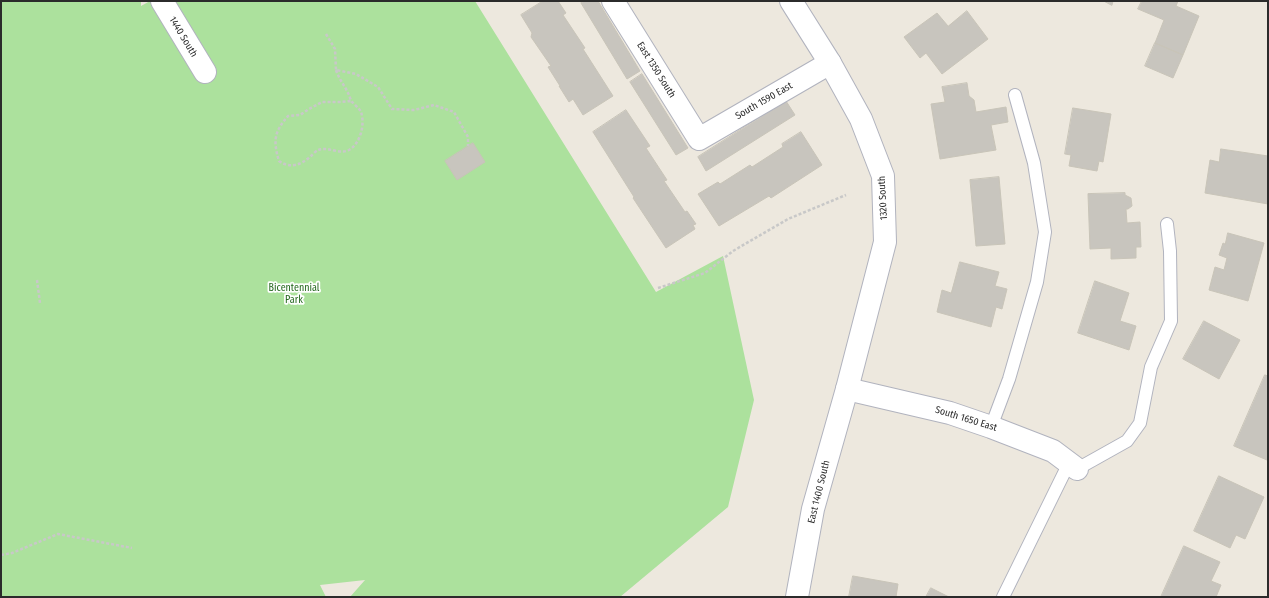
<!DOCTYPE html>
<style>
body{margin:0}
#map{position:relative;width:1269px;height:598px;overflow:hidden;background:#ede8de;font-family:"Fira Sans Condensed",sans-serif}
canvas{display:block}
.frame{position:absolute;inset:0;border:2px solid #2b2b2b;pointer-events:none}
</style>
<div id="map">
<canvas width="1269" height="598"></canvas>
<div class="frame"></div>
</div>
<script>
const ctx = document.querySelector('canvas').getContext('2d');
ctx.lineJoin = 'round';
function fill(path, color) {
  ctx.fillStyle = color;
  ctx.fill(path, 'evenodd');
}
function stroke(path, color, width, dash) {
  ctx.strokeStyle = color;
  ctx.lineWidth = width;
  ctx.lineCap = dash ? 'butt' : 'round';
  ctx.setLineDash(dash || []);
  ctx.stroke(path);
}
function label(font, color, halo, rows, align = 'center') {
  ctx.font = font + ' "Fira Sans Condensed",sans-serif';
  ctx.lineWidth = 3.5;
  ctx.setLineDash([]);
  ctx.textBaseline = 'middle';
  ctx.strokeStyle = halo;
  ctx.fillStyle = color;
  for (const [text, x, y, turn = 0] of rows) {
    ctx.save();
    ctx.translate(x, y);
    ctx.rotate((+turn || 0) * Math.PI / 180);
    ctx.textAlign = isNaN(turn) ? turn : align;
    if (halo) ctx.strokeText(text, 0, 0);
    ctx.fillText(text, 0, 0);
    ctx.restore();
  }
}
const green = new Path2D(`
 M1,1H141V6L150,1H475L656,292L723,256L754,400L728,507L620,597H350L365,580L320,585L326,597H1Z`);
const building = new Path2D(`
 M543,1H558L566,13L563,15L585,48L583,49L613,96L583,115L573,99L569,102L559,86H560L548,67L551,66L531,37L532,33L521,15Z
 M585,1H598L640,71L627,79L581,3Z
 M1104,1H1113L1112,5Z
 M1142,1H1178L1176,6L1199,16L1183,55L1155,43L1164,20L1138,9Z
 M967,11L988,39L942,74L926,53L920,58L904,37L937,13L948,26Z
 M1155,43L1183,55L1173,78L1145,66Z
 M642,74L688,148L676,155L630,82Z
 M967,83L969,96L974,100L976,112L1006,107L1008,122L991,125L996,150L940,159L931,104L945,102L942,87Z
 M786,101L795,115L706,171L698,157Z
 M1073,108L1111,114L1103,162L1099,161L1097,171L1069,166L1071,155L1065,154Z
 M626,110L650,146L646,148L667,180L664,181L685,212L687,211L696,224L693,225L695,229L666,248L633,198L634,197L593,132Z
 M801,132L822,165L771,198L769,196L719,226L698,194L718,182L720,184L750,165L752,167L783,147L782,144Z
 M473,143L485,162L457,180L445,161Z
 M1221,149L1268,156V204L1205,193L1210,160L1219,162Z
 M999,177L1005,244L976,246L970,180Z
 M1125,193V195L1131,198L1132,206L1128,209H1126L1127,223L1140,222L1141,247H1136V258L1111,259V248L1090,249L1088,194Z
 M1228,233L1264,243L1248,301L1209,290L1215,267L1224,270L1227,258L1219,255L1223,243L1225,244Z
 M960,262L999,272L995,286L1007,289L1002,309L996,307L991,327L937,312L942,290L951,293Z
 M1095,281L1129,293L1120,321L1136,326L1129,350L1078,333Z
 M1204,321L1240,340L1219,379L1183,359Z
 M1265,375L1268,376L1267,460L1234,446Z
 M1219,476L1264,497L1245,539L1236,535L1230,548L1194,531Z
 M1184,546L1220,562L1211,581L1221,585L1216,597H1161Z
 M853,576L898,584L896,597H849Z
 M931,588L949,597H926Z`);
const path = new Path2D(`
 M326,34L335,49L336,70L356,74L378,87L392,109L414,110L434,105L454,112L468,137V146
 M336,70C340,82 348,89 351,101L341,102H322L309,109L300,115L288,116C274,132 273,141 279,161C290,169 301,165 311,156C313,154 316,151 318,150C328,146 339,155 349,150C361,143 365,124 361,112C359,108 354,104 351,101
 M37,280L40,303
 M658,288L705,273L733,251L788,219L846,195
 M1,555L12,553L58,534L132,548`);
const service = new Path2D(`
 M991,427L1009,379L1037,282L1045,232L1034,163L1015,95
 M1077,469L1127,441L1140,423L1151,367L1171,321L1170,251L1167,224
 M1003,597L1069,463`);
const minor = new Path2D(`
 M162,1L205,72
 M613,1L699,139L830,63
 M847,389L950,413L991,427L1053,451L1077,469`);
const tertiary = new Path2D(`
 M791,1L830,63L861,119L883,176L885,242L847,389L813,509L797,597`);
const streetNames = [
 ["1440 South",183,37,59],
 ["East 1350 South",656,70,58],
 ["South 1590 East",764,101,-30],
 ["1320 South",883,198,-93],
 ["South 1650 East",966,419,17],
 ["East 1400 South",819,492,-76]
];
const parkNames = [
 ["Bicentennial",294,288],
 ["Park",294,300]
];
fill(green, '#ace19d');
fill(building, '#c8c5be');
stroke(building, '#c8c4b8', 1);
stroke(service, '#b1b3be', 14);
stroke(minor, '#b1b3be', 24);
stroke(tertiary, '#b1b3be', 24);
stroke(path, '#c8c8c8', 2.5, [3, 2]);
stroke(service, '#fff', 12);
stroke(minor, '#fff', 22);
stroke(tertiary, '#fff', 22);
label('10px', '#2b2b2b', '#fff', streetNames);
label('10px', '#23671d', '#fff', parkNames);
</script>
